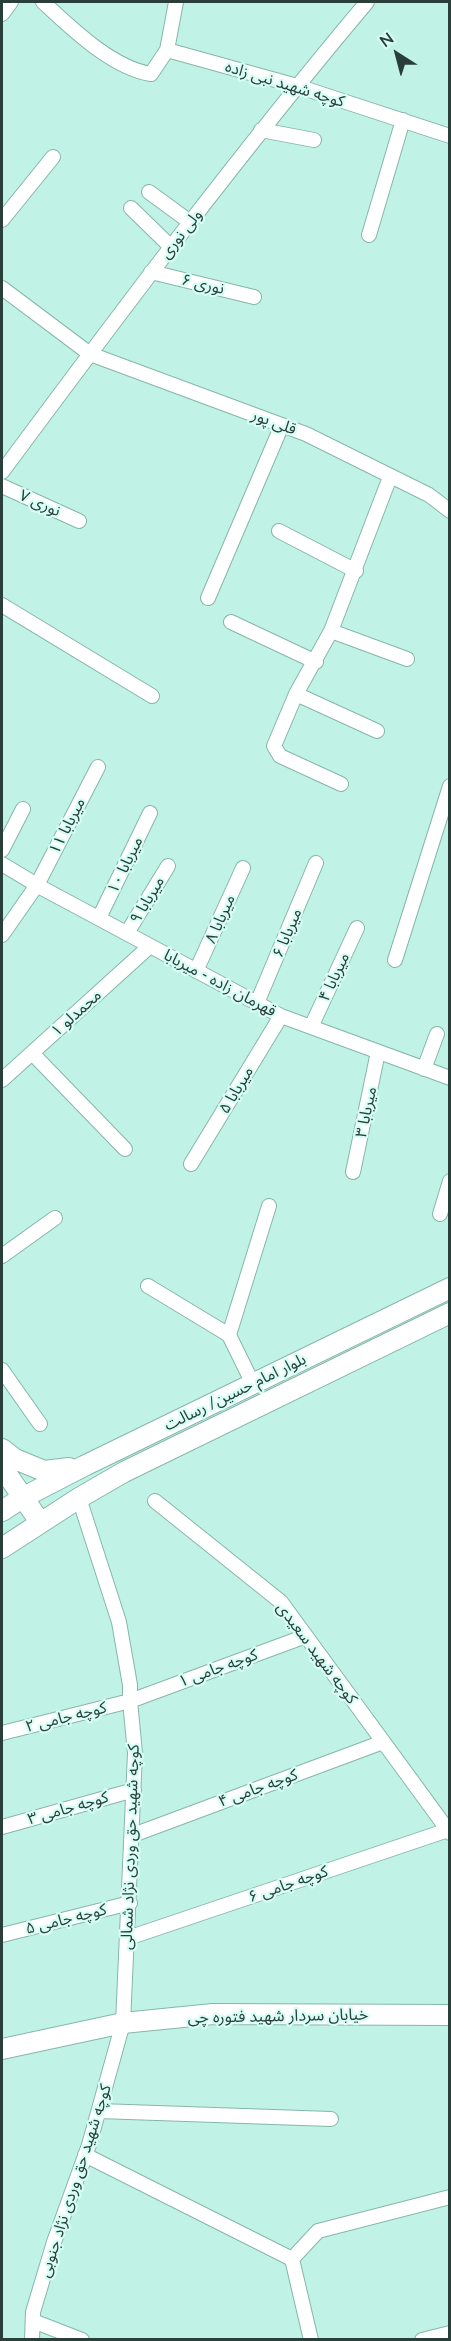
<!DOCTYPE html>
<meta charset="utf-8">
<style>
body{margin:0}
#map{position:relative;width:451px;height:2341px;overflow:hidden;background:#c0f3e6;font-family:Lato,sans-serif}
canvas{display:block}
.frame{position:absolute;inset:0;border:3px solid #2a3e3a;pointer-events:none}
.north{position:absolute;left:367px;top:24px;width:60px;height:60px;-webkit-text-stroke:4px #d6fef4;paint-order:stroke;rotate:324deg;font-size:16px;font-weight:700;line-height:24px;text-align:center;color:#2a3e3a}
.north::after{content:'';display:block;margin:auto;width:21px;height:27px;background:#2a3e3a;clip-path:polygon(50% 0,100% 100%,50% 72%,0 100%)}
</style>
<div id="map">
<canvas width="451" height="2341"></canvas>
<div class="frame"></div>
<div class="north">N</div>
</div>
<script>
const ctx = document.querySelector('canvas').getContext('2d');
ctx.lineJoin = 'round';
function stroke(path, color, width, dash) {
  ctx.strokeStyle = color;
  ctx.lineWidth = width;
  ctx.lineCap = dash ? 'butt' : 'round';
  ctx.setLineDash(dash || []);
  ctx.stroke(path);
}
function label(font, color, halo, rows, align = 'center') {
  ctx.font = font + ' Lato,"Noto Sans Arabic",sans-serif';
  ctx.lineWidth = 4.5;
  ctx.setLineDash([]);
  ctx.textBaseline = 'middle';
  ctx.strokeStyle = halo;
  ctx.fillStyle = color;
  for (const [text, x, y, turn = 0] of rows) {
    ctx.save();
    ctx.translate(x, y);
    ctx.rotate((+turn || 0) * Math.PI / 180);
    ctx.textAlign = isNaN(turn) ? turn : align;
    if (halo) ctx.strokeText(text, 0, 0);
    ctx.fillText(text, 0, 0);
    ctx.restore();
  }
}
const street = new Path2D(`
 M43,2C71,28 112,68 151,74L167,50
 M176,2L167,50L297,86L450,136
 M2,14L11,2
 M261,130L314,140
 M149,192L190,222
 M131,208L171,247
 M2,220L53,157
 M369,235L403,120
 M151,272L254,297
 M2,288L90,354L306,434L429,495L450,511
 M2,472C120,313 239,154 367,2
 M2,486L79,521
 M279,531L356,571
 M208,598L282,425
 M2,605L152,696
 M231,622L316,662
 M331,631L407,659
 M296,694L377,731
 M341,784L280,756L274,746L296,694L331,631L390,477
 M2,850L23,809
 M2,864L42,888L281,1016L450,1078
 M99,918L150,813
 M127,933L168,866
 M2,935L37,885L98,767
 M395,960L450,786
 M196,971L243,868
 M257,1003L316,863
 M311,1027L357,928
 M32,1053L125,1149
 M424,1069L437,1034
 M2,1080L150,946
 M191,1164L281,1016
 M353,1172L378,1052
 M440,1214L450,1181
 M2,1256L55,1218
 M148,1286L229,1335L253,1384
 M229,1335L269,1206
 M2,1370L40,1424
 M155,1501L281,1602L450,1833
 M2,1733L130,1701L306,1636
 M2,1827L134,1790
 M133,1835L383,1742
 M2,1935L130,1903
 M128,1938L448,1830
 M99,2111L331,2119
 M85,2155L292,2259
 M33,2321L82,2340
 M32,2340L33,2312L54,2242L89,2145L123,2023L135,1753L130,1701V1685L119,1622L79,1498
 M311,2340L292,2259L318,2231L450,2197
 M422,2340L450,2333`);
const secondary = new Path2D(`
 M2,1449L15,1459L44,1471L69,1468
 M2,1467L40,1522
 M2,1511L22,1498L84,1466L450,1288
 M2,1548L79,1498L124,1472L450,1313
 M2,2049L123,2023L213,2014L450,2015`);
const streetNames = [
 ["کوچه شهید نبی زاده",285,84,17],
 ["ولی نوری",181,234,-52],
 ["نوری ۶",203,284,13],
 ["قلی پور",274,422,20],
 ["نوری ۷",40,503,24],
 ["میربابا ۱۱",67,826,-63],
 ["میربابا ۱۰",125,865,-64],
 ["میربابا ۹",147,900,-59],
 ["میربابا ۸",220,919,-66],
 ["میربابا ۶",287,933,-67],
 ["میربابا ۴",334,977,-65],
 ["قهرمان زاده - میربابا",220,983,28],
 ["محمدلو ۱",76,1013,-42],
 ["میربابا ۵",236,1090,-59],
 ["میربابا ۳",366,1112,-78],
 ["بلوار امام حسین/ رسالت",235,1392,-26],
 ["کوچه شهید سعیدی",317,1653,53],
 ["کوچه جامی ۱",218,1668,-20],
 ["کوچه جامی ۲",66,1717,-14],
 ["کوچه جامی ۴",258,1788,-20],
 ["کوچه جامی ۳",68,1808,-16],
 ["کوچه شهید حق وردی نژاد شمالی",130,1847,-88],
 ["کوچه جامی ۶",288,1884,-19],
 ["کوچه جامی ۵",66,1919,-14],
 ["خیابان سردار شهید فتوره چی",278,2016,-1],
 ["کوچه شهید حق وردی نژاد جنوبی",75,2181,-72]
];
stroke(street, '#86b6ab', 16);
stroke(secondary, '#86b6ab', 22);
stroke(street, '#fff', 14);
stroke(secondary, '#fff', 20);
label('16px', '#2a3e3a', '#d6fef4', streetNames);
</script>
